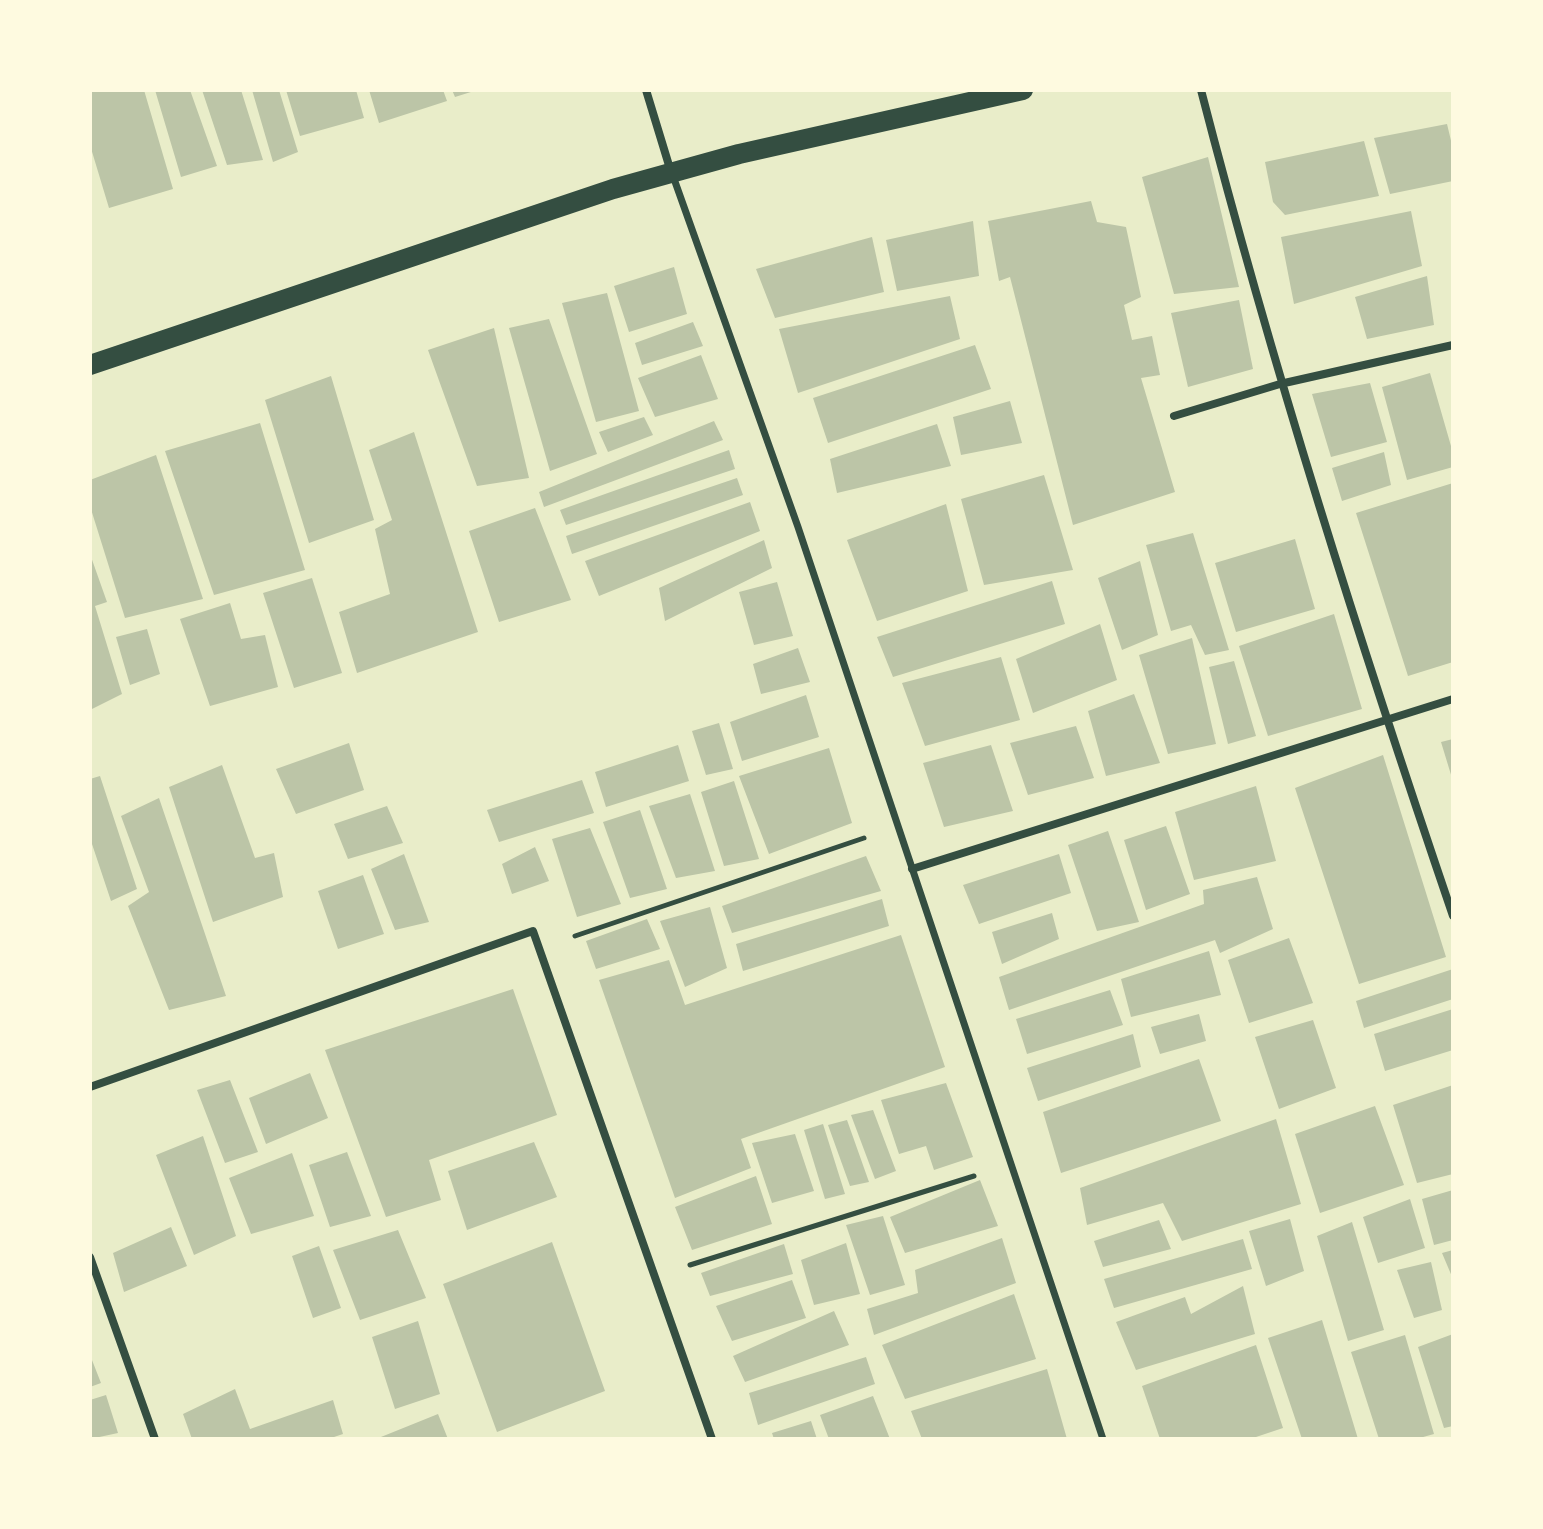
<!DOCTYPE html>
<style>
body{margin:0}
#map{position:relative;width:1543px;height:1529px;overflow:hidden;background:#e9edc9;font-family:"Zilla Slab",serif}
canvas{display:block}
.frame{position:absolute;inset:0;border:92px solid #fefae0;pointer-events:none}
</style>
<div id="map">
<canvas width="1543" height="1529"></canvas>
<div class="frame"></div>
</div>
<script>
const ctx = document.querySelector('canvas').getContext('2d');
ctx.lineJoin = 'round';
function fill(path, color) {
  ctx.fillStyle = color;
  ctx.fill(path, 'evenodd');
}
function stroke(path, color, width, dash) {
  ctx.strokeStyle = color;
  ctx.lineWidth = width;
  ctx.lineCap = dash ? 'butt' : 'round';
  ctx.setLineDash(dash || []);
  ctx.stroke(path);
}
const building = new Path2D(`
 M90,90H144L173,189L109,208L90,145Z
 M155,90H190L217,166L181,177Z
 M202,90H241L263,160L227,165Z
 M252,90H279L298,152L273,162Z
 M286,90H356L364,118L300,136Z
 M369,90H443L447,101L379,123Z
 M452,90H474V91L455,97Z
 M1447,124L1453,149V181L1390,194L1374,138Z
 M1364,141L1379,196L1285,215L1273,202L1265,162Z
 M1208,157L1239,287L1174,294L1142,177Z
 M1091,201L1097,222L1126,227L1141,297L1124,305L1132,340L1152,336L1160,375L1141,378L1175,492L1073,525L1010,277L999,281L988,221Z
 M1411,211L1422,266L1294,304L1281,237Z
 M973,221L979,276L897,291L886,240Z
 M872,237L884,292L775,318L756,269Z
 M674,267L687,314L629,332L614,286Z
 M1427,276L1434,325L1367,339L1355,297Z
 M607,293L639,411L596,422L562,303Z
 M950,296L960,339L798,393L779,329Z
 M1239,300L1253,369L1188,387L1171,313Z
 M549,319L597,454L550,471L509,328Z
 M693,322L703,346L642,365L635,343Z
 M494,328L529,478L477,486L428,350Z
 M975,345L991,389L828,443L813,398Z
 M701,355L718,399L655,417L638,378Z
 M1430,373L1453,453V467L1407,480L1382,387Z
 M331,376L374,520L309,543L265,400Z
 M1370,383L1387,442L1331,457L1312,394Z
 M1010,401L1022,443L961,455L953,417Z
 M644,417L653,435L608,452L599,432Z
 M714,421L723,440L544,507L539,492Z
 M260,423L305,570L214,595L165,451Z
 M937,424L951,466L837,493L830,459Z
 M414,432L478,632L357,673L339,612L390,594L375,529L392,520L369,450Z
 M729,450L735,469L566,525L560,510Z
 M1384,452L1391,485L1342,501L1332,468Z
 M156,455L203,599L125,618L90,506V480Z
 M1044,475L1073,570L984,585L961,499Z
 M737,478L743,495L572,554L566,536Z
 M1453,483V662L1408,676L1356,513Z
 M750,502L760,531L599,596L585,561Z
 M946,504L968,591L877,621L847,540Z
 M535,508L571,600L499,622L469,531Z
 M1193,533L1229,650L1205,655L1191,625L1171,631L1146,545Z
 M1295,539L1315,609L1236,632L1215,563Z
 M764,540L772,568L665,621L659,588Z
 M90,554L107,602L95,606L122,694L90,710Z
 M1140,561L1158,635L1122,650L1098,578Z
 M312,578L342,673L294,688L263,593Z
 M1052,581L1065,624L893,677L877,637Z
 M777,582L793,636L754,645L739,592Z
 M230,603L241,639L265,635L278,687L210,706L180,619Z
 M1334,614L1362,709L1268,736L1239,646Z
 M1100,624L1117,680L1033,713L1016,659Z
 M147,629L160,674L130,685L116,637Z
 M1192,638L1216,744L1168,754L1139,655Z
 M798,648L810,682L761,694L753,664Z
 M1001,657L1020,720L925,746L902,683Z
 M1234,661L1256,736L1228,744L1209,667Z
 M1134,694L1160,763L1106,776L1088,711Z
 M806,695L819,737L742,761L730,722Z
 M719,723L733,769L706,775L692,731Z
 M1076,726L1094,778L1028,795L1010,743Z
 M1453,739V778H1452L1441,742Z
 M349,743L364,790L296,814L276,769Z
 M678,745L689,781L606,807L595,772Z
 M991,745L1013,811L944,827L923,763Z
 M829,748L852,823L769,854L739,776Z
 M1383,755L1446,957L1359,984L1295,788Z
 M222,765L255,858L274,853L283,897L213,922L169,787Z
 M100,776L137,889L111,901L90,838V779Z
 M582,780L594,813L499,842L487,810Z
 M734,781L759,859L724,866L701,792Z
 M1256,786L1276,861L1194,880L1175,812Z
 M690,794L715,871L676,878L649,806Z
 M159,798L226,996L169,1010L128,906L149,892L121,816Z
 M387,806L403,843L348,859L334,824Z
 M640,810L667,889L630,898L603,822Z
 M1166,826L1190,894L1146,910L1124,840Z
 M590,828L621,904L577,917L552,839Z
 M1108,831L1139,922L1097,931L1068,845Z
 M535,847L549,881L512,894L502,864Z
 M404,854L429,922L395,930L371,869Z
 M1059,854L1071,893L979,924L963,885Z
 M866,856L881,891L732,933L722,906Z
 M363,875L384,934L338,949L318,891Z
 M1257,877L1273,929L1220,953L1215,940L1009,1010L999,977L1204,904L1203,890Z
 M882,899L889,926L743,971L736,944Z
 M710,907L727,968L685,987L660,921Z
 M1052,913L1059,939L1002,964L992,932Z
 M647,919L660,949L596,969L586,941Z
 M901,935L945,1067L741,1139L751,1168L675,1198L599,980L669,960L685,1005Z
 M1289,938L1313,1003L1249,1023L1228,960Z
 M1209,951L1221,995L1131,1017L1121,979Z
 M1453,969V999L1364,1028L1356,1001Z
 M513,989L557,1115L429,1160L441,1200L386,1217L325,1050Z
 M1110,990L1123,1025L1027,1054L1016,1019Z
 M1453,1009V1050L1385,1071L1374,1034Z
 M1199,1014L1206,1041L1160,1054L1151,1027Z
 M1313,1020L1336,1088L1279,1109L1255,1037Z
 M1133,1034L1141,1067L1038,1101L1027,1068Z
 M1199,1059L1221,1121L1061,1173L1043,1112Z
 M310,1073L328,1118L266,1144L249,1098Z
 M230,1080L258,1152L225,1163L197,1090Z
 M946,1083L973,1157L934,1170L926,1146L899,1154L881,1100Z
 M1453,1085V1174L1417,1183L1393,1105Z
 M1375,1106L1404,1185L1320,1213L1295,1134Z
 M873,1110L896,1171L875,1179L851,1115Z
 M1276,1119L1301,1204L1182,1241L1163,1203L1087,1225L1080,1188Z
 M847,1120L869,1182L850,1186L828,1125Z
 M823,1124L845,1194L825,1199L804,1130Z
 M795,1134L814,1191L772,1203L752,1143Z
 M203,1136L236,1236L194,1255L156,1155Z
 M534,1142L557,1197L467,1230L448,1171Z
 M347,1152L371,1216L330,1227L309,1165Z
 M292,1153L314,1216L251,1234L229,1178Z
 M756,1176L772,1224L692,1250L675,1207Z
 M980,1180L998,1226L905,1253L890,1217Z
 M1453,1190V1240L1434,1245L1422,1199Z
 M1410,1199L1425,1248L1378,1263L1363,1217Z
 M883,1216L905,1285L870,1295L846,1225Z
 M1290,1219L1304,1271L1266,1286L1249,1231Z
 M1159,1220L1171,1249L1103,1267L1094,1241Z
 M1352,1222L1384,1330L1348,1341L1317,1236Z
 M171,1227L187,1266L124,1292L113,1253Z
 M398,1230L426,1298L360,1320L333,1250Z
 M1002,1238L1016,1283L874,1335L867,1309L918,1293L915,1270Z
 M1243,1239L1252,1269L1114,1308L1104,1279Z
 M552,1242L605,1391L497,1432L443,1284Z
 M846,1243L860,1294L814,1305L801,1260Z
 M784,1244L793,1274L710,1296L701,1273Z
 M319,1246L341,1308L313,1318L292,1256Z
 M1453,1250V1279L1442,1253Z
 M1431,1262L1442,1310L1414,1318L1397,1270Z
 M792,1280L806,1318L732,1341L716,1306Z
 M1243,1286L1255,1334L1136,1370L1116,1322L1185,1297L1191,1314Z
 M1014,1294L1036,1359L905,1399L882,1345Z
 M834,1311L849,1345L745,1382L733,1356Z
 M1322,1320L1358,1439H1302L1268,1338Z
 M418,1321L440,1394L395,1409L372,1337Z
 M1453,1334V1426L1444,1428L1418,1347Z
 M1405,1335L1434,1434L1416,1439H1379L1351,1352Z
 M1256,1345L1283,1428L1250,1439H1160L1142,1386Z
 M90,1355L101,1383L90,1387Z
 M866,1357L875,1384L758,1425L749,1393Z
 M1047,1369L1067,1439H922L911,1411Z
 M235,1389L250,1429L333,1400L343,1434L328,1439H192L183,1414Z
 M106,1395L118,1433L90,1439V1400Z
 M873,1396L890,1439H829L820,1415Z
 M438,1414L448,1439H376Z
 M811,1421L817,1439H774L772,1433Z`);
const path = new Path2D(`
 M575,936L864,838
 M690,1265L974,1176`);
const pedestrian = new Path2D(`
 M673,176L798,527L1103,1439`);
const minor = new Path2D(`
 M646,90L671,172
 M1201,90C1273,369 1360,643 1453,916
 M1174,416L1280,384L1453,345
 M912,869L1453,699
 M90,1087L533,931L712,1439
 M90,1257L155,1439`);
const primary = new Path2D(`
 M90,365L613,189L739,154L1023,90`);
fill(building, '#bcc5a7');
stroke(path, '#344e41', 5);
stroke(pedestrian, '#344e41', 7);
stroke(minor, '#344e41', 8);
stroke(primary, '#344e41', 20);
</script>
